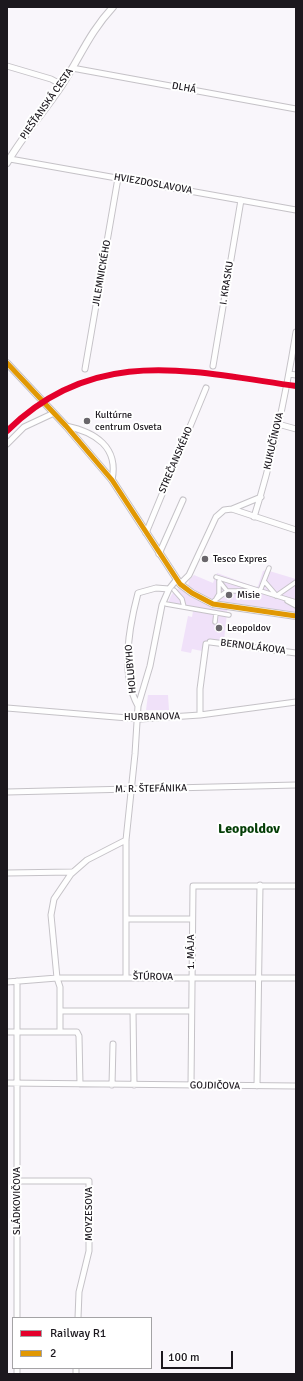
<!DOCTYPE html>
<meta charset="utf-8">
<style>
body{margin:0}
#map{position:relative;width:303px;height:1381px;overflow:hidden;background:#f9f6fb;font-family:Signika,sans-serif}
canvas{display:block}
.frame{position:absolute;inset:0;border:8px solid #1c181e;pointer-events:none}
.legend{position:absolute;left:12px;top:1317px;width:140px;height:52px;box-sizing:border-box;background:#fff;border:1px solid #a4a3a5;margin:0;padding:5px 7px;list-style:none;font-size:12px;color:#1c181e}
.legend li{display:flex;align-items:center;gap:8px;height:20px}
.legend b{width:20px;border:1px solid #a4a3a5}
.scale{position:absolute;left:161px;top:1351px;width:72px;height:18px;box-sizing:border-box;border:2px solid #1c181e;border-top:0;padding-left:5px;font-size:12px;line-height:14px;white-space:nowrap;color:#1c181e;-webkit-text-stroke:3px #fff;paint-order:stroke}
</style>
<div id="map">
<canvas width="303" height="1381"></canvas>
<div class="frame"></div>
<ul class="legend">
<li><b style="height:5px;background:#e4002b"></b>Railway R1</li>
<li><b style="height:5px;background:#e19803"></b>2</li>
</ul>
<div class="scale">100 m</div>
</div>
<script>
const ctx = document.querySelector('canvas').getContext('2d');
ctx.lineJoin = 'round';
function fill(path, color) {
  ctx.fillStyle = color;
  ctx.fill(path, 'evenodd');
}
function stroke(path, color, width, dash) {
  ctx.strokeStyle = color;
  ctx.lineWidth = width;
  ctx.lineCap = dash ? 'butt' : 'round';
  ctx.setLineDash(dash || []);
  ctx.stroke(path);
}
function label(font, color, halo, rows, align = 'center') {
  ctx.font = font + ' Signika,sans-serif';
  ctx.lineWidth = 4;
  ctx.setLineDash([]);
  ctx.textBaseline = 'middle';
  ctx.strokeStyle = halo;
  ctx.fillStyle = color;
  for (const [text, x, y, turn = 0] of rows) {
    ctx.save();
    ctx.translate(x, y);
    ctx.rotate((+turn || 0) * Math.PI / 180);
    ctx.textAlign = isNaN(turn) ? turn : align;
    if (halo) ctx.strokeText(text, 0, 0);
    ctx.fillText(text, 0, 0);
    ctx.restore();
  }
}
const green = new Path2D(`
 M266,570L296,579V613L228,604L224,640L222,642C211,641 206,639 202,651L192,649L191,653L181,651L188,616L192,617L193,611L167,606C172,592 174,588 188,586L189,580L194,575L213,583L217,573L256,587L258,586L263,571Z
 M148,695H168L169,710H146Z`);
const pedestrian = new Path2D(`
 M216,577L296,602
 M219,581L227,591
 M264,581L276,595
 M174,590L182,599L184,607
 M276,596L296,582
 M216,599L219,594V581
 M214,601L227,591H260L269,568
 M287,601L296,606
 M166,604L229,615
 M215,622L216,613`);
const minor = new Path2D(`
 M7,66L51,79L62,85
 M72,68L296,109
 M10,159L296,210
 M213,366L241,200
 M85,369L118,178
 M289,374L296,375
 M278,424L296,429
 M66,426C95,432 119,447 112,480
 M7,444L24,427L54,413
 M232,509L296,530
 M254,517C273,457 286,394 296,332
 M146,533L206,388
 M159,554L183,500
 M180,584L189,575L216,517L224,510L232,509L261,497
 M210,642L296,653
 M138,706C120,674 129,627 138,593L156,588L169,589
 M7,708L140,719L200,715L296,702
 M200,715V689L206,644
 M7,792L296,785
 M7,873L72,872
 M126,919H191
 M126,977V840L135,754L138,706L150,666L162,605L169,589L177,579
 M17,981V1318
 M7,982L57,978H296
 M60,1011H191
 M133,1011L134,1085
 M60,1031V987L57,978L51,915L54,899L71,874L87,860L126,840
 M7,1032H77L79,1036L80,1084
 M7,1083L296,1086
 M112,1085L113,1044
 M191,1085L193,886H296
 M257,1086L260,885
 M17,1181H89V1251L79,1292L78,1318
 M17,1374V1368
 M76,1374V1368`);
const tertiary = new Path2D(`
 M7,163C23,135 45,111 62,85C81,56 89,33 113,7
 M7,363L66,426L112,480L180,584L192,593L213,604L296,616`);
const bus1 = new Path2D(`
 M7,363L66,426L112,480L180,584L192,593L213,604L296,616`);
const rail1 = new Path2D(`
 M7,431C94,345 189,371 296,386`);
const markers = [
 [87,421,4,"#69666b"],
 [205,559,4,"#69666b"],
 [229,595,4,"#69666b"],
 [219,628,4,"#69666b"]
];
const streetNames = [
 ["DLHÁ",184,88,10],
 ["PIEŠŤANSKÁ CESTA",47,104,-55],
 ["HVIEZDOSLAVOVA",153,184,10],
 ["JILEMNICKÉHO",102,273,-80],
 ["I. KRASKU",227,283,-81],
 ["KUKUČÍNOVA",274,441,-77],
 ["STREČANSKÉHO",176,460,-67],
 ["BERNOLÁKOVA",253,647,7],
 ["HOLUBYHO",131,669,-95],
 ["HURBANOVA",152,717,-1],
 ["M. R. ŠTEFÁNIKA",151,789,-1],
 ["1. MÁJA",191,952,-90],
 ["ŠTÚROVA",153,977,1],
 ["GOJDIČOVA",215,1086,1],
 ["SLÁDKOVIČOVA",17,1201,-90],
 ["MOYZESOVA",89,1214,-90]
];
const poiNames = [
 ["Kultúrne",95,415],
 ["centrum Osveta",95,427],
 ["Tesco Expres",213,559],
 ["Misie",237,595],
 ["Leopoldov",227,628]
];
const districtNames = [
 ["Leopoldov",249,829]
];
fill(green, '#f0e1f9');
stroke(pedestrian, '#c5c2c7', 5.5);
stroke(minor, '#c5c2c7', 7);
stroke(tertiary, '#c5c2c7', 8);
stroke(pedestrian, '#fefefe', 3.5);
stroke(minor, '#fefefe', 5);
stroke(tertiary, '#fefefe', 6);
stroke(bus1, '#e19803', 5);
stroke(rail1, '#e4002b', 6);
for (const [x, y, r, color] of markers) {
  const dot = new Path2D();
  dot.arc(x, y, r, 0, 2 * Math.PI);
  ctx.fillStyle = color;
  ctx.fill(dot);
  stroke(dot, '#fff', 1.5);
}
label('10px', '#1c181e', '#fff', streetNames);
label('10px', '#1c181e', '#fff', poiNames, 'left');
label('bold 14px', '#043d06', '#fff', districtNames);
</script>
